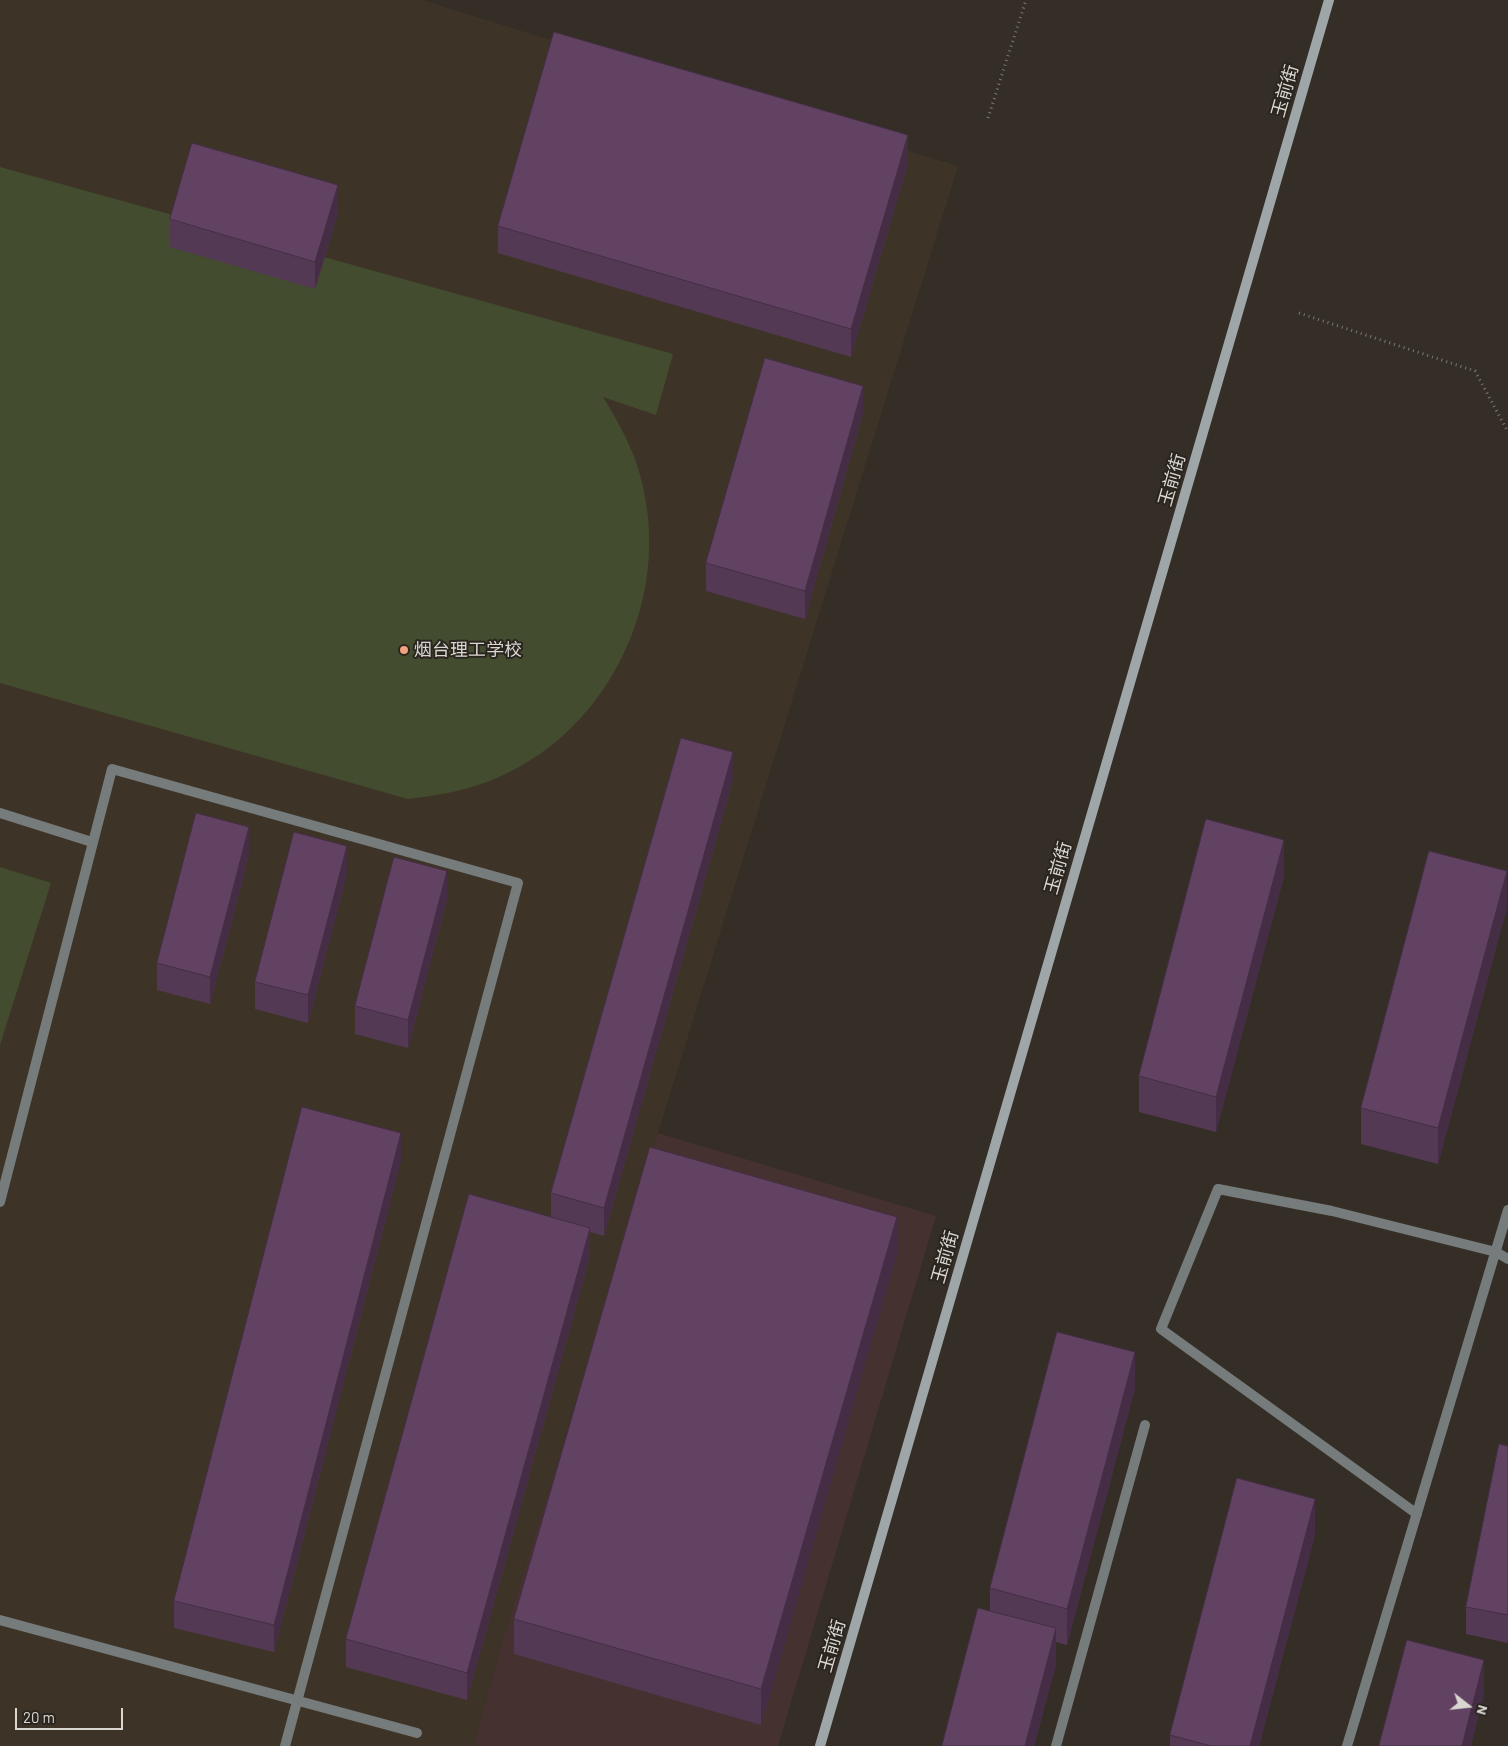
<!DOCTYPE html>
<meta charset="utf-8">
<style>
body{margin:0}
#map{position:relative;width:1508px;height:1746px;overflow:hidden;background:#342e27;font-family:Barlow,sans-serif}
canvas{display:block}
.north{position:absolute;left:1443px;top:1681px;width:50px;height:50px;-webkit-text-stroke:4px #2a251e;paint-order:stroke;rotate:106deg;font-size:14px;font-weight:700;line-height:20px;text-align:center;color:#dad7d2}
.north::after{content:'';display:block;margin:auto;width:18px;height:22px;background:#dad7d2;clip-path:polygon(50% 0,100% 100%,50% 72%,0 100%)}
.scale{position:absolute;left:15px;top:1708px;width:108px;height:22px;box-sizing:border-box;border:2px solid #dad7d2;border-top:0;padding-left:6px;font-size:15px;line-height:18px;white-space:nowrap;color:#dad7d2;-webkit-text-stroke:4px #2a251e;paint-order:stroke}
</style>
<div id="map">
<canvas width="1508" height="1746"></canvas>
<div class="north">N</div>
<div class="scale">20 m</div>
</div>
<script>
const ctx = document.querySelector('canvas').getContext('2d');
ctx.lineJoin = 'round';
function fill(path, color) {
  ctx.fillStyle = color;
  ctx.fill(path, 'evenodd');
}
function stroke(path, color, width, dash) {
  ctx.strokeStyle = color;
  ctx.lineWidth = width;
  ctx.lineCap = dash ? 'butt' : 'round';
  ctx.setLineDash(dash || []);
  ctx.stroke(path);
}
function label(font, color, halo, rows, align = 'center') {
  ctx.font = font + ' Barlow,"Noto Sans SC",sans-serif';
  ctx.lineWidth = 4;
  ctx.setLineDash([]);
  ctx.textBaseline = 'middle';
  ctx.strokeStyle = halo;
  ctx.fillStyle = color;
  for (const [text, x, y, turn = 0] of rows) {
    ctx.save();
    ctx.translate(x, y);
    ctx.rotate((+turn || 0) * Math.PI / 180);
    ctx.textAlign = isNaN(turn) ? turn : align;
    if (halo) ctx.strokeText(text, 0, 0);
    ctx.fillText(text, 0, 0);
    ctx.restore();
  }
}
const commercial = new Path2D(`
 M658,1133L936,1216L778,1746H473L502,1642Z`);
const built = new Path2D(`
 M0,0H422L958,166L658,1133L502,1642L473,1746H0Z`);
const green = new Path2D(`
 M0,167L673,354L656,415L603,397C621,426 636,454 643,487C672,611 598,748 475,786C453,793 431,796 408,799L0,683Z
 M0,867L51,883L0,1045Z`);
const path = new Path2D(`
 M988,118L1026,0
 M1299,313L1475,371L1508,432`);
const lane = new Path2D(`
 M0,813L92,842
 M0,1202L112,769L518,883L285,1746
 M0,1620L417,1733`);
const street = new Path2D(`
 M1417,1514L1161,1329L1218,1189L1332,1211L1496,1252L1508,1259
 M1056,1746L1145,1425
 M1347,1746L1508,1210`);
const secondary = new Path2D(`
 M820,1746L1329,0`);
const wall = new Path2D(`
 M908,163L851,357L498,253V226Z
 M338,213L315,289L170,247V219Z
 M863,413L805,619L706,591V563Z
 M733,780L604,1236L590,1232V1256L467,1700L346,1667V1639L551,1217V1193Z
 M249,855L210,1004L157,990V963Z
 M347,874L308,1023L255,1009V982Z
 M1284,876L1216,1132L1139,1112V1076Z
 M447,899L408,1048L355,1034V1006Z
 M1507,907L1438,1164L1361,1144V1108Z
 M401,1160L274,1652L174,1628V1601Z
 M897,1253L761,1725L514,1654V1619Z
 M1135,1388L1067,1645L1056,1642V1664L1034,1746H942L990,1611V1588Z
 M1508,1446V1643L1466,1634V1607Z
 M1315,1535L1259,1746H1170V1735Z`);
const shadedWall = new Path2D(`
 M908,135V163L851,357V329Z
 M338,185V213L315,289V262Z
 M863,386V413L805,619V591Z
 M733,752V780L604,1236V1208Z
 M249,827V855L210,1004V977Z
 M1284,840V876L1216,1132V1097Z
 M347,846V874L308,1023V995Z
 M447,871V899L408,1048V1020Z
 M1507,871V907L1438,1164V1128Z
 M401,1133V1160L274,1652V1625Z
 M897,1217V1253L761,1725V1689Z
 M590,1228V1256L467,1700V1673Z
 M1135,1352V1388L1067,1645V1609Z
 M1315,1499V1535L1259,1746H1250Z
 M1056,1628V1664L1034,1746H1025Z
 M1484,1660V1696L1471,1746H1462Z`);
const building = new Path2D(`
 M554,32L908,135L851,329L498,226Z
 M192,143L338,185L315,262L170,219Z
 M765,358L863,386L805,591L706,563Z
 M681,738L733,752L604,1208L551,1193Z
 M196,813L249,827L210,977L157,963Z
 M1206,819L1284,840L1216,1097L1139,1076Z
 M294,832L347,846L308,995L255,982Z
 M1429,851L1507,871L1438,1128L1361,1108Z
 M394,857L447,871L408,1020L355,1006Z
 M302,1107L401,1133L274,1625L174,1601Z
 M650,1147L897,1217L761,1689L514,1619Z
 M469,1194L590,1228L467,1673L346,1639Z
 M1057,1332L1135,1352L1067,1609L990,1588Z
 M1499,1444L1508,1446V1615L1466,1607Z
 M1237,1478L1315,1499L1250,1746H1211L1170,1735Z
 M978,1608L1056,1628L1025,1746H942Z
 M1407,1640L1484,1660L1462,1746H1379Z`);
const markers = [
 [404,650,5,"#f2a080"]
];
const streetNames = [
 ["玉前街",1285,91,-74],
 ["玉前街",1172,480,-74],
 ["玉前街",1058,868,-74],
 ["玉前街",945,1257,-74],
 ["玉前街",832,1646,-74]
];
const poiNames = [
 ["烟台理工学校",414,650]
];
fill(commercial, '#45312f');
fill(built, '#3d3427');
fill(green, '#434c2e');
stroke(path, '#7d7973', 3, [1, 4]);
stroke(lane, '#767b7c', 10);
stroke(street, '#767b7c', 10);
stroke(secondary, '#9ea6a8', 10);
fill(wall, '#543955');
fill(shadedWall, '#452e45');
fill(building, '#624263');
stroke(building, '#452e45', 1);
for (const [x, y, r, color] of markers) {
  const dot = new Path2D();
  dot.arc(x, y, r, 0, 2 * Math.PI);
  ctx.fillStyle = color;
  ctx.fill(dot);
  stroke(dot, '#2a251e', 2);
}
label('18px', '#dad7d2', '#2a251e', streetNames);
label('18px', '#dad7d2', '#2a251e', poiNames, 'left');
</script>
